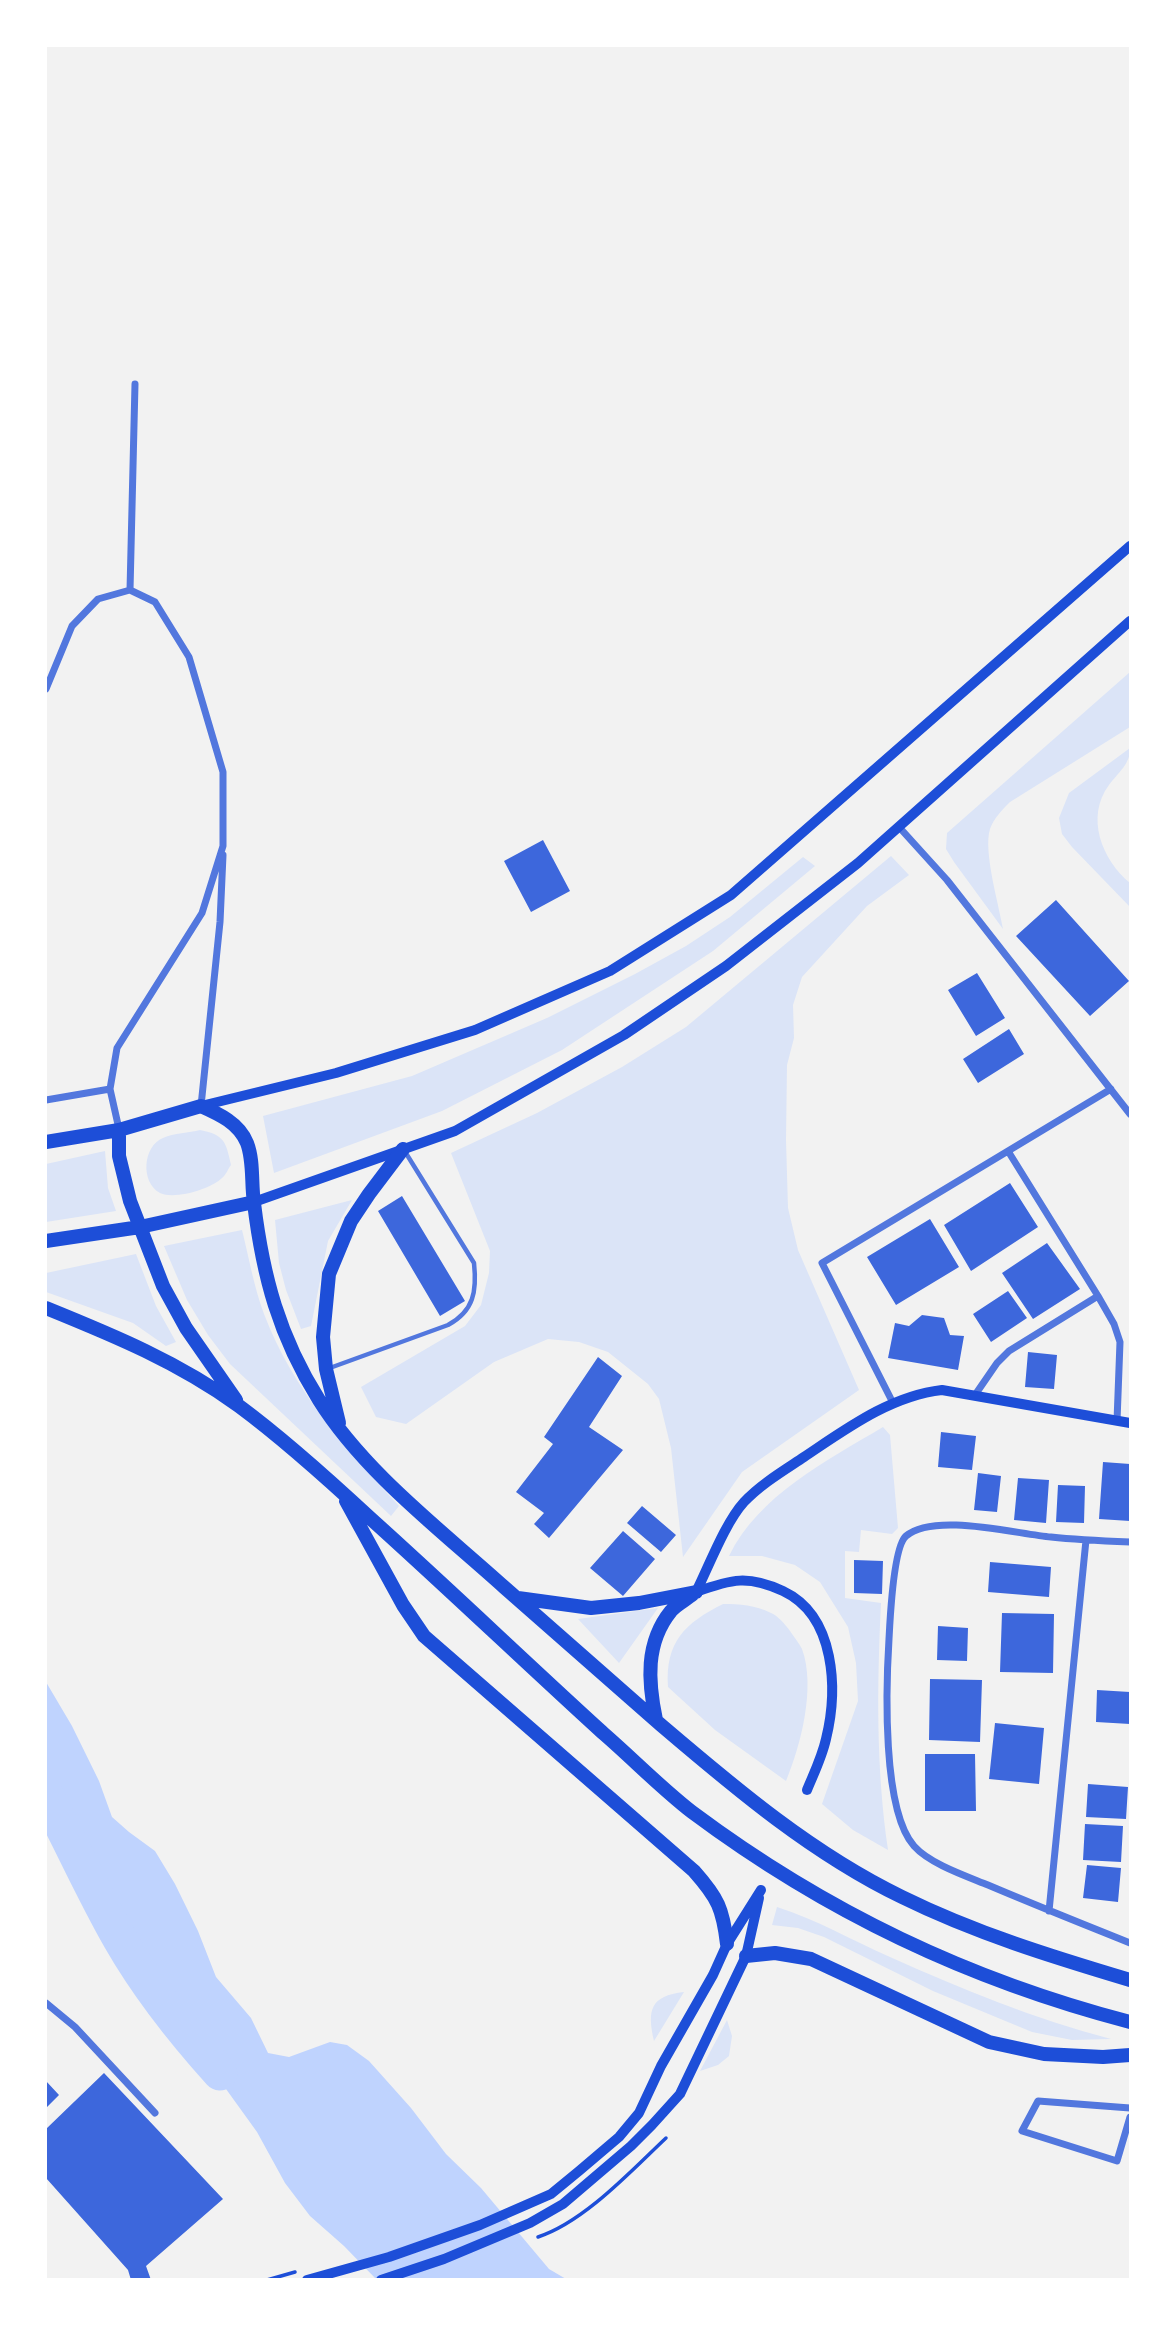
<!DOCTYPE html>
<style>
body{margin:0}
#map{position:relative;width:1176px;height:2325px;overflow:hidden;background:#f2f2f2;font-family:Barlow,sans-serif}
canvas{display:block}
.frame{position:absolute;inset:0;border:47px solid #fff;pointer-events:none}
</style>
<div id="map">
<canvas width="1176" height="2325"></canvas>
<div class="frame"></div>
</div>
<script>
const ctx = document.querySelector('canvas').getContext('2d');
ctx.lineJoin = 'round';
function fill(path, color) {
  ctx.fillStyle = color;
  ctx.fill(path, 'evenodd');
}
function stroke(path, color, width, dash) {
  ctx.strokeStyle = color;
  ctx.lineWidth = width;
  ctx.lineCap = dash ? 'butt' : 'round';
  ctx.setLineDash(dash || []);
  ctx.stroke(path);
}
const green = new Path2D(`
 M1130,672V727L1010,802C1002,810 994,818 990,829C983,851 999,905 1003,929L954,862L946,849L947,833Z
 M1130,748C1131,763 1118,773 1109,785C1085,817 1102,860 1130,883V907L1072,847L1062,834L1059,818L1069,793Z
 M891,856L909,875L867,906L802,977L793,1005L794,1038L787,1065L786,1140L788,1208L798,1250L859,1390L742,1472L683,1557L671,1448L659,1399L648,1384L608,1352L579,1342L548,1339L494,1362L406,1424L376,1417L361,1387L465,1326L481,1305L489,1273L490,1251L451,1153L537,1113L622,1067L686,1027Z
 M803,857L815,866L713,951L562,1050L442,1111L274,1173L263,1116L412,1076L547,1018L635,974L686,946L730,917Z
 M200,1130C225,1135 226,1142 231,1165C228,1169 226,1175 222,1178C211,1189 175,1200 160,1193C140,1182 143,1146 163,1138C174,1133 189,1133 200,1130Z
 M105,1151L108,1188L116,1211L46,1222V1164Z
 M352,1200L328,1241L311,1326L301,1329L286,1290L279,1263L275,1220Z
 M242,1230C249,1258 254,1287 264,1314C293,1390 345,1448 399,1506L391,1516L230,1364L208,1335L187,1300L164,1246Z
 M136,1254L156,1306L176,1342L166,1346L133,1323L46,1292V1273Z
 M883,1427L890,1435L898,1528L892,1534L861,1530L859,1552L845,1551V1598L881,1603C877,1686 876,1768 888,1850L853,1830L822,1804L858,1701L856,1663L848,1627L820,1582L795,1565L762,1556H729C759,1495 826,1461 883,1427Z
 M723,1604C740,1604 755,1605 771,1613C778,1616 785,1624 790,1631C794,1637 799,1643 802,1649C816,1687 801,1745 786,1781L715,1730L668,1687C665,1642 685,1623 723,1604Z
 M658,1608L619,1663L578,1619Z
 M777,1907C818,1920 851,1940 890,1957C962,1989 1034,2019 1111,2039L1072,2040L1032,2032L933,1991L824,1937L798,1928L772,1925Z
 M684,1992L654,2041C647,2010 650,1996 684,1992Z
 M727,2020L732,2036L729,2056L718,2065L700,2071Z`);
const water = new Path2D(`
 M46,1682L72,1726L99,1781L112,1817L129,1832L155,1851L175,1884L198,1931L216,1977L251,2018L268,2053L289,2057L330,2042L347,2045L369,2061L411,2108L446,2154L481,2188L549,2269L566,2279H376L344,2246L310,2216L285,2183L257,2132L146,1978L64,1841L46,1801Z`);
const river = new Path2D(`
 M46,1795C71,1842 93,1892 120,1939C148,1988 183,2032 220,2073`);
const building = new Path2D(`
 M543,840L570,891L531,912L504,861Z
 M1056,900L1129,981L1090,1016L1016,936Z
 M977,973L1005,1018L976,1036L948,990Z
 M1009,1029L1024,1054L978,1083L963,1059Z
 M1010,1183L1038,1227L971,1271L944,1225Z
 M402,1196L465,1301L440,1316L378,1211Z
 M930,1219L959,1267L896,1305L867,1257Z
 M1047,1243L1080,1289L1033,1319L1002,1273Z
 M1008,1291L1027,1318L991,1342L973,1314Z
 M922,1315L944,1318L950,1335L964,1336L958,1370L888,1358L895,1323L909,1326Z
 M1028,1352L1057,1355L1054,1389L1025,1387Z
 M598,1357L622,1376L589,1427L623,1450L549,1538L534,1524L544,1513L516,1492L553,1444L544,1437Z
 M941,1432L976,1436L972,1470L938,1467Z
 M1103,1462L1130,1464V1521L1099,1519Z
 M978,1473L1001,1476L997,1512L974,1510Z
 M1018,1478L1049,1480L1046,1523L1014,1520Z
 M1058,1485L1085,1486L1084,1523L1056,1522Z
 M642,1506L676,1535L661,1552L627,1523Z
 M623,1531L655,1559L623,1596L590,1568Z
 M854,1560L883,1561L882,1594L854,1593Z
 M990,1562L1051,1567L1049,1597L988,1592Z
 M1002,1613L1054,1614L1053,1673L1000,1672Z
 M938,1626L968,1628L967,1661L937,1660Z
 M930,1679L982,1680L980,1742L929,1740Z
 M1097,1690L1130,1692V1724L1096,1722Z
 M995,1723L1044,1728L1039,1784L989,1779Z
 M925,1754H975L976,1811H925Z
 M1088,1784L1128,1787L1126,1819L1086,1817Z
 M1085,1824L1123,1826L1121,1862L1083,1860Z
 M1087,1865L1121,1868L1118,1902L1083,1898Z
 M104,2073L223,2199L146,2266L151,2280H131L128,2270L46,2178V2129Z
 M46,2081L59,2095L46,2108Z`);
const path = new Path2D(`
 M538,2237C584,2222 631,2171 666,2138
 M267,2280L295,2272`);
const service = new Path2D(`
 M327,1369L448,1325C474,1311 477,1291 474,1263L404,1150`);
const minor = new Path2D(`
 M130,590L135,384
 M46,689L72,626L98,599L130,590L155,602L189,657L223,772V846L202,913L117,1048L110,1089L119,1129
 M899,827L947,880L1130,1114
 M46,1100L110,1089
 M201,1106L220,922L223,855
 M1008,1151L1098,1296L1114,1324L1120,1342L1117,1421
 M975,1395L997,1363L1009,1351L1098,1296
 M893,1403L822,1263L1111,1089
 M1130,1542C1104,1541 1078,1540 1051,1537C1016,1534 934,1512 906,1536C893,1547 890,1621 889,1639C886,1687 882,1810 914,1846C930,1864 966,1876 988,1885C1035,1905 1083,1924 1130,1943
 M1049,1911L1086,1540
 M46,2003L75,2027L155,2113
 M1130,2108L1038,2101L1022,2131L1117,2161L1130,2117`);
const secondary = new Path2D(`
 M201,1106L336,1073L475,1030L610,971L731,895L1130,546
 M254,1202L455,1131L624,1035L726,966L858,863L1130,621
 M696,1592C709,1566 725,1523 744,1502C761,1484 783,1471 804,1457C846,1429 890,1396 942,1390L1130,1423
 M696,1592C732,1579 748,1575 783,1591C836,1616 838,1690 826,1739C822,1757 814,1773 807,1790
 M307,2280L389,2257L480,2225L551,2194L579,2171L619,2137L639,2113L661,2066L713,1975L727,1944L761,1890
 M381,2280L444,2259L530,2223L563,2204L631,2146L652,2125L680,2094L746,1956L759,1898`);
const trunk = new Path2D(`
 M119,1130V1156L130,1201L163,1286L186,1328L236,1400
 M46,1142L119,1130L201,1106C219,1114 239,1123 247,1143C254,1161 251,1184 254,1203C263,1277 279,1336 319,1400C364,1472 441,1530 504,1587C556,1633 608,1679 661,1725C736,1789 813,1854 902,1897C975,1933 1053,1957 1130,1980
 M46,1241L140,1227L254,1202
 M46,1308C115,1336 178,1362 239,1406C285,1440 328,1479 370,1518C449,1589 525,1662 603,1733C633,1759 661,1788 692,1812C826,1912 969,1980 1130,2022
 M339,1423L326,1369L323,1337L329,1274L351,1221L369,1194L403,1149
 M346,1501L403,1605L424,1636L694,1871C718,1898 723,1909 727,1944
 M518,1598L591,1608L639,1603L696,1592
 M656,1720C648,1682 645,1643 671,1611C677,1604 686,1600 693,1594
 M746,1956L775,1953L811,1959L989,2042L1044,2054L1103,2057L1130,2055`);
fill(green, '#dbe4f7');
fill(water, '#bfd3fe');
stroke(river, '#bfd3fe', 35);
fill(building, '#3d67dc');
stroke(path, '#1d4ed8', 3.5);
stroke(service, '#5277de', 4.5);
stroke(minor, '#5277de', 7);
stroke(secondary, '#1d4ed8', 10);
stroke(trunk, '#1d4ed8', 14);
</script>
